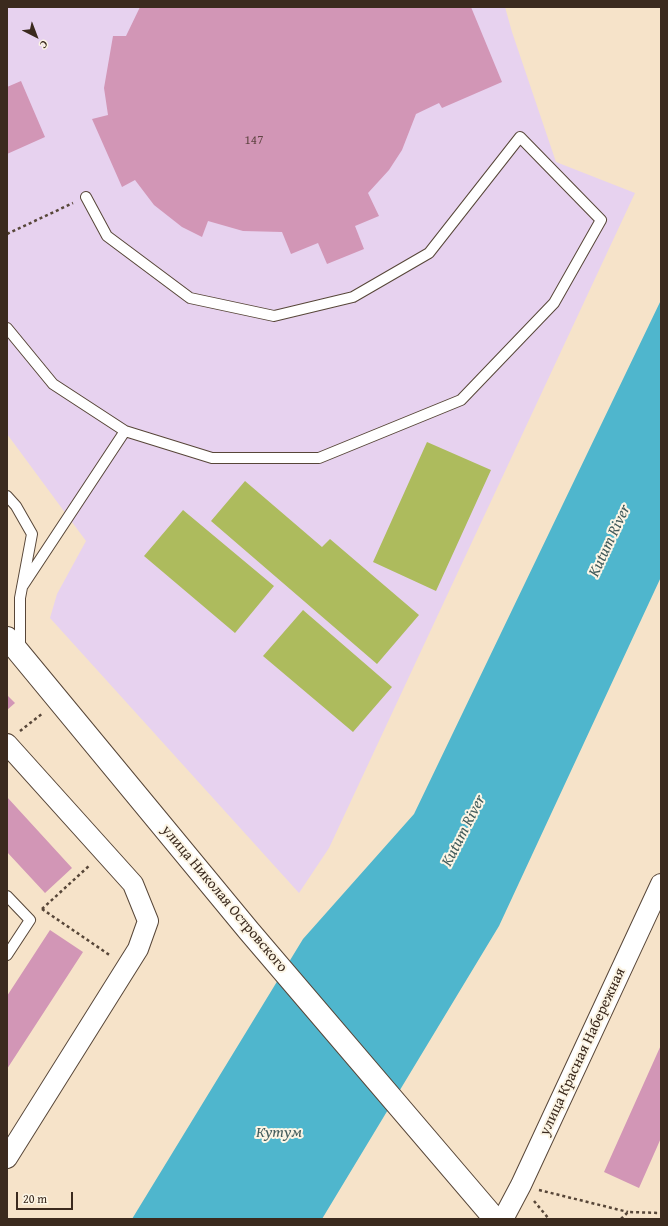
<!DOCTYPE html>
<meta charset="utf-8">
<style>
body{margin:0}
#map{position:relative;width:668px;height:1226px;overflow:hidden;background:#f6e3c9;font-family:"Gentium Book Plus",serif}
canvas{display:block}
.frame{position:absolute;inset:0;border:8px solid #3b2a1e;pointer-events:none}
.north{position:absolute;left:16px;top:16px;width:40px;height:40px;-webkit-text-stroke:3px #fcf5e5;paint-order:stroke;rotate:138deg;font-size:11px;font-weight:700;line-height:16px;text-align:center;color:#3b2a1e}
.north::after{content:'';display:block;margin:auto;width:14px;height:18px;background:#3b2a1e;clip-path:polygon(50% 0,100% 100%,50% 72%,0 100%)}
.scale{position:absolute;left:16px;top:1192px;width:57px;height:18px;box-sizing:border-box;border:2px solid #3b2a1e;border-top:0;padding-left:5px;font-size:12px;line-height:14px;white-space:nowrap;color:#3b2a1e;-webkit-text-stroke:3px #fcf5e5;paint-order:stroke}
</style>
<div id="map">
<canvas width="668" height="1226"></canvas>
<div class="frame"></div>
<div class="north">С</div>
<div class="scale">20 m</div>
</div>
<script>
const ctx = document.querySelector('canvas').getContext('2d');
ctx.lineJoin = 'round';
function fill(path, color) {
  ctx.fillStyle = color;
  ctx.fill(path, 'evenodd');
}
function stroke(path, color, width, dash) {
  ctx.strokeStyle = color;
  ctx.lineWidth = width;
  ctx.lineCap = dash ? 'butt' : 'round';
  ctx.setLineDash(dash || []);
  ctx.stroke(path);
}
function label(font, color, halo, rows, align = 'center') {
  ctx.font = font + ' "Gentium Book Plus",serif';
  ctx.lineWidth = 4;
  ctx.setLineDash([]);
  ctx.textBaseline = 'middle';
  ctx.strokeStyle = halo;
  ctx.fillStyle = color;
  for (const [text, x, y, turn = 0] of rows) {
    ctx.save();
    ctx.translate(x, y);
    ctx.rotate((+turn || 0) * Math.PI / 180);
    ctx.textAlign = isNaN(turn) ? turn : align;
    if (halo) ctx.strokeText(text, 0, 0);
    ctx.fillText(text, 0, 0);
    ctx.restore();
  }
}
const built = new Path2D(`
 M7,7H505L512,32L556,162L635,193L329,848L299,893L50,618L57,594L86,541L7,434Z`);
const green = new Path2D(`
 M427,442L491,470L436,591L373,562Z
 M245,481L322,547L330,539L419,615L377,664L211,521Z
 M183,510L274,586L235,633L144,556Z
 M303,610L392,687L353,732L263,656Z`);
const water = new Path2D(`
 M661,300V577L499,926L322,1219H132L303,939L414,814Z`);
const building = new Path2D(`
 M140,7H471L502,82L442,108L439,103L416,114L402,150L389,170L368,193L379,216L355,226L364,249L327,264L318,243L291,254L282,232L243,231L208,221L202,237L182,227L154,205L135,180L122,187L92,119L108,115L104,88L113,36H126Z
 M21,81L45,137L7,154V87Z
 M7,695L15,703L7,710Z
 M7,797L72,868L45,893L7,852Z
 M50,930L83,952L7,1069V996Z
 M661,1045V1138L639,1188L604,1172Z`);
const path = new Path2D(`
 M7,234L73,203
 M20,731L43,713
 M42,909L111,956
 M42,909L90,865
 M539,1190L628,1212
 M534,1201L549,1219
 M621,1219L628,1212L661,1213`);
const service = new Path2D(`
 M7,328L53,384L125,431L212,458H319L461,400L554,303L601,220L520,137L429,253L353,297L274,316L190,298L107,236L86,197
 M7,496L16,506L32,534L20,598V650
 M22,587L125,431
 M7,896L30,920L7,955`);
const minor = new Path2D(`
 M7,744L133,884L148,921L138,949L7,1158
 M503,1219L521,1185L661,884`);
const primary = new Path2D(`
 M7,638L249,931L495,1219`);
const numberNames = [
 ["147",254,141]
];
const streetNames = [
 ["улица Николая Островского",224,899,50],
 ["улица Красная Набережная",583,1052,-65]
];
const waterNames = [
 ["Kutum River",610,541,-65],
 ["Kutum River",464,831,-63],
 ["Кутум",279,1133]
];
fill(built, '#e7d2ef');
fill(green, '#adbb5d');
fill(water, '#4fb6cd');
fill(building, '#d296b6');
stroke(service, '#574638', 12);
stroke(minor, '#574638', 22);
stroke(primary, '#574638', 24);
stroke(path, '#574638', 2.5, [3, 3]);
stroke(service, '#fff', 10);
stroke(minor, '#fff', 20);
stroke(primary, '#fff', 22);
label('13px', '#614544', null, numberNames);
label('15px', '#3b2a1e', '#fcf5e5', streetNames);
label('italic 16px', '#425b5b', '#fcf5e5', waterNames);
</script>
